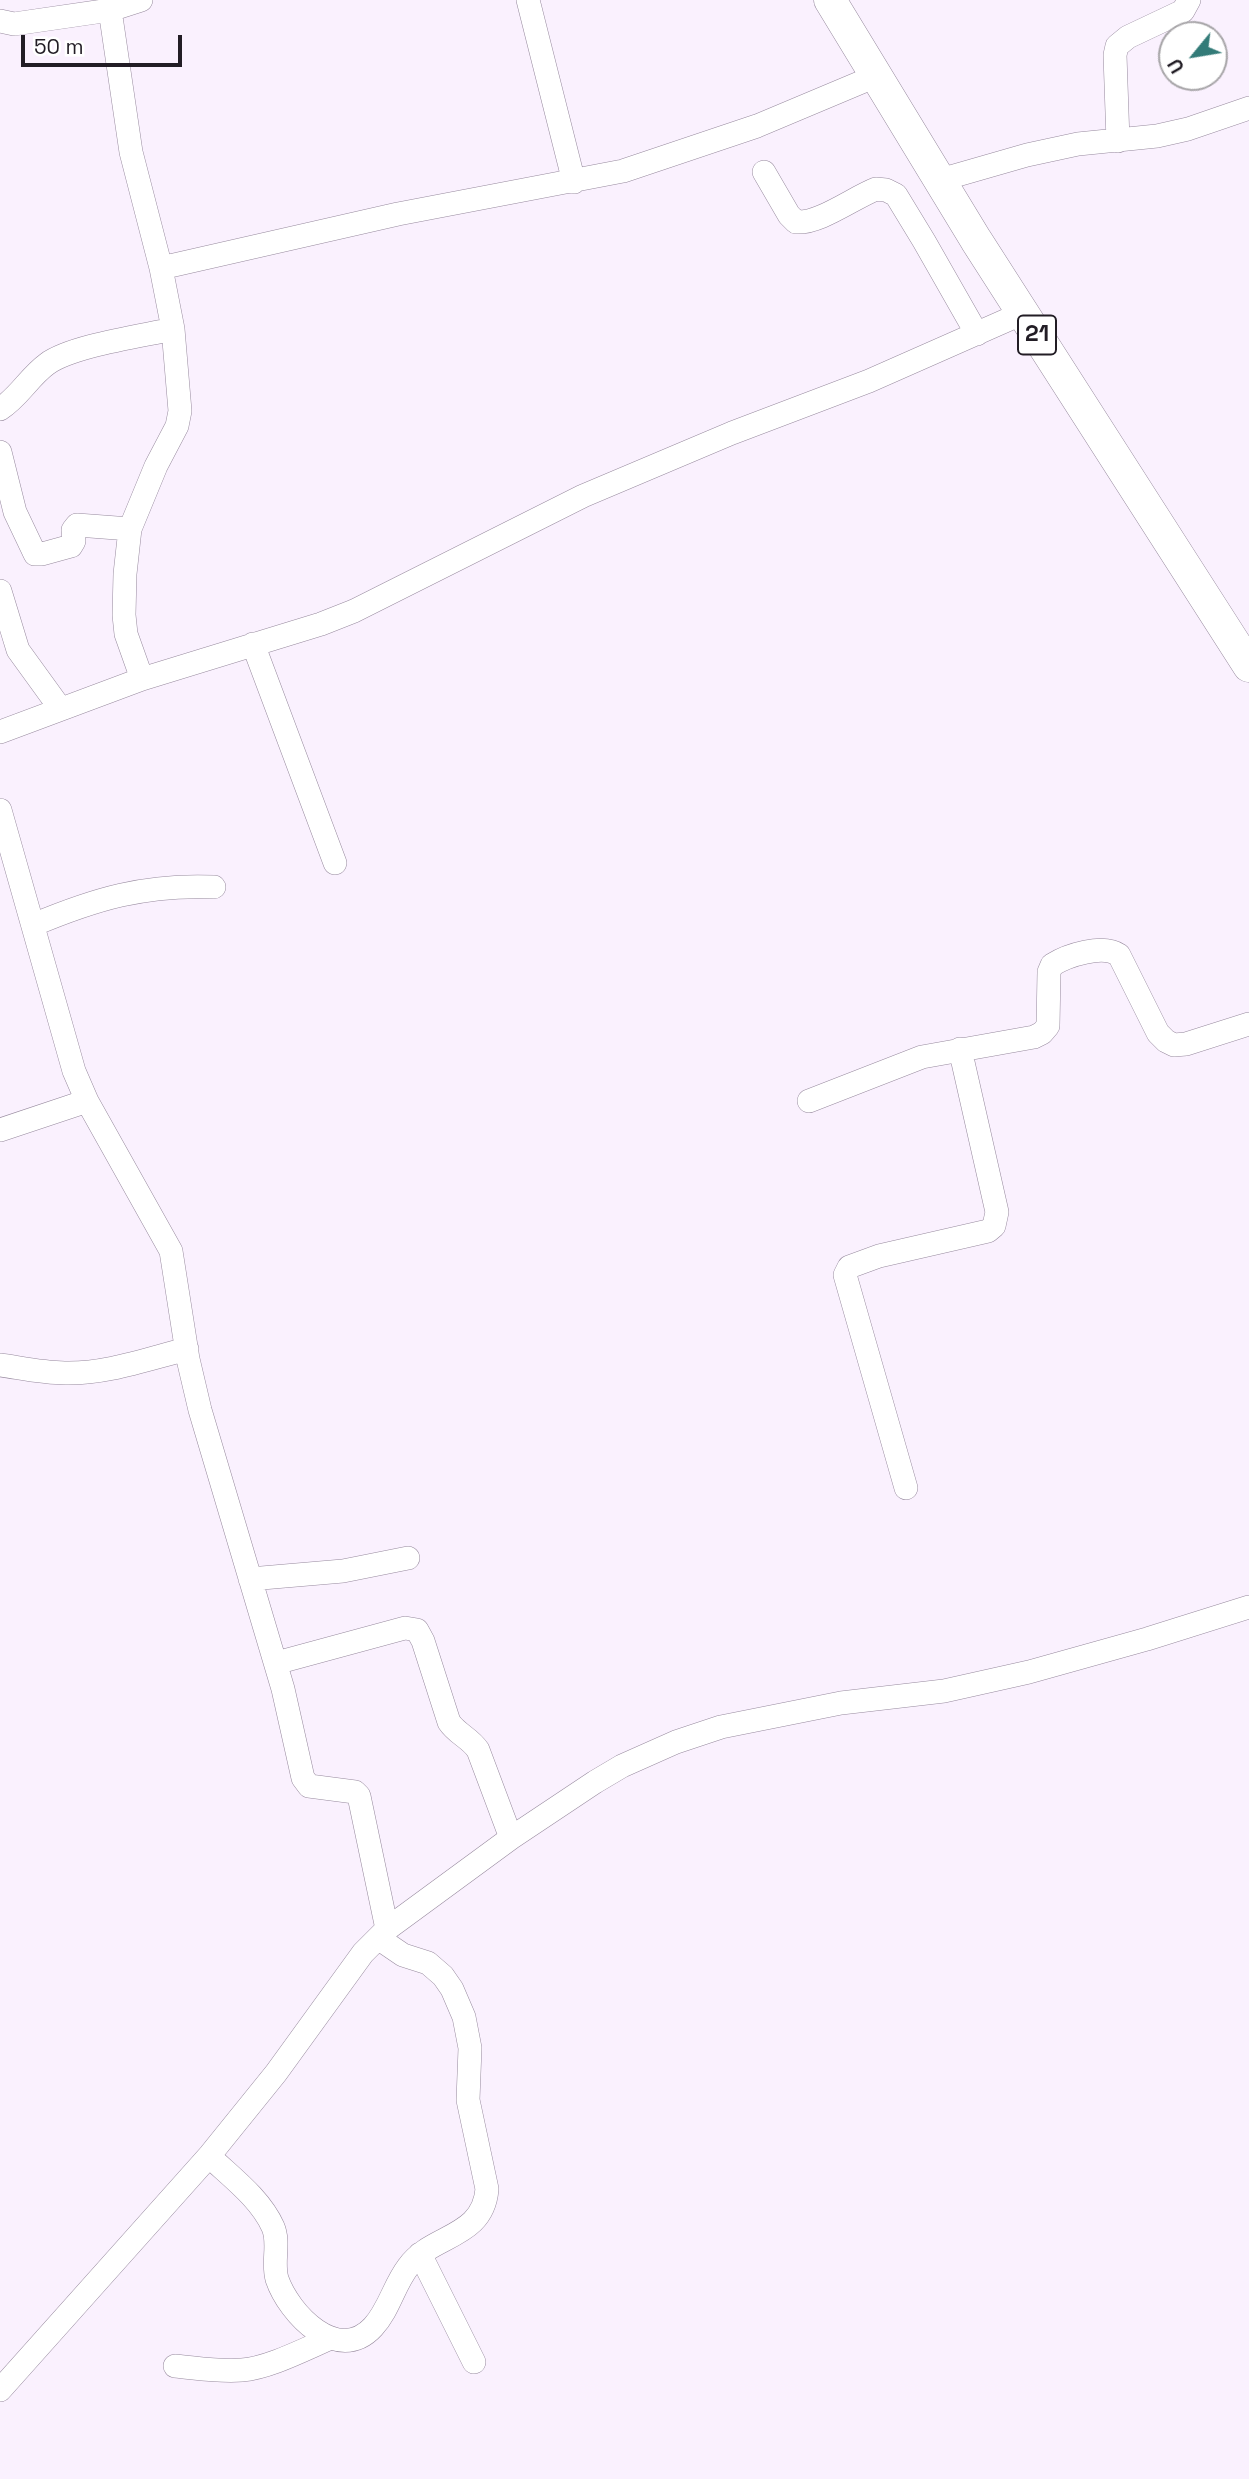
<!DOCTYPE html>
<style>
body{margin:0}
#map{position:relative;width:1249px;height:2479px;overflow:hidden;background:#faf1fe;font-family:"Space Grotesk",sans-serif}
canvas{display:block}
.north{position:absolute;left:1158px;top:21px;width:70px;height:70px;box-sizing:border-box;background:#fff;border:2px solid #a7a5a8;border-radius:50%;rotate:240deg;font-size:19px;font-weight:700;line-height:28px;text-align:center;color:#221d25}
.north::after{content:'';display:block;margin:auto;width:24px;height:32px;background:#337b78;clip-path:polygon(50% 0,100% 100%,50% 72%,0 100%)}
.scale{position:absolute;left:21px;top:35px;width:161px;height:32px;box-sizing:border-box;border:4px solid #221d25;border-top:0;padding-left:9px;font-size:21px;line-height:24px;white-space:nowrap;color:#221d25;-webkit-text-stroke:5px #fff;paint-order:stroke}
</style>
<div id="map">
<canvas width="1249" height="2479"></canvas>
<div class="north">U</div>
<div class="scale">50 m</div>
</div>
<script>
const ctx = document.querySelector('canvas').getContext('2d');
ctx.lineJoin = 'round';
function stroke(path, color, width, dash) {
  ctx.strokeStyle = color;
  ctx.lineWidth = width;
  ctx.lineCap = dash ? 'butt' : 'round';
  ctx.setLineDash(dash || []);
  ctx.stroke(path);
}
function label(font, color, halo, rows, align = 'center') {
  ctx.font = font + ' "Space Grotesk",sans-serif';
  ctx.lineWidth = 5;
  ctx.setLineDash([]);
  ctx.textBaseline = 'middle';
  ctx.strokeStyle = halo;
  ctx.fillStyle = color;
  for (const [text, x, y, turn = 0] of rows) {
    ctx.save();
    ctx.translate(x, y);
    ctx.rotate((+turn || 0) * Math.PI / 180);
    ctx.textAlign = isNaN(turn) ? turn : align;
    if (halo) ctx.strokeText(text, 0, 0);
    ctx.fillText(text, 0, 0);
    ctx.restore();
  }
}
const minor = new Path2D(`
 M528,0L574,182
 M110,10L131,152L161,268L173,329L180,411L177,426L156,466L130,529L125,574L124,615L126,634L142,679
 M0,21L14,24L110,10L141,0
 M1118,141L1115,55L1117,46L1128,37L1183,11L1189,0
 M764,172L789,215L796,222C819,224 853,198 876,189L886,190L896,195L924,241L977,334
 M940,180L1027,155L1078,144L1157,136L1188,129L1249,108
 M161,268L398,214L623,171L757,126L876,76
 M0,409C19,397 29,377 47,364C71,346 142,336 173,329
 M0,452L15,512L35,554H42L71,546L74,541L73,530L77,525L130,529
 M0,591L18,650L60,708
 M253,644L335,863
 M0,732L142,679L321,624L354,611L583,496L732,433L869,381L1023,313
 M0,810L74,1071L87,1101L171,1251L188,1359L200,1410L283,1689L303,1778L309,1786L355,1792L359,1796L387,1929
 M33,925C95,899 145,884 214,887
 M809,1101L922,1057L1034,1037L1042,1033L1048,1026L1049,972L1052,965C1068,955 1103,944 1119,955L1158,1033L1166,1041L1174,1045L1186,1044L1249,1024
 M0,1130L87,1101
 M0,1365C21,1368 43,1373 65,1373C106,1374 147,1359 187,1349
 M906,1488L845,1275L849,1267L879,1256L988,1231L994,1226L997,1212L960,1049
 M250,1579L343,1571L408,1558
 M276,1663L405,1628L417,1630L423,1641L449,1722C457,1734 470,1738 478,1750L511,1838
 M209,2156C231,2177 260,2198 273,2227C280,2243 272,2262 277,2279C289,2314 338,2365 373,2327C389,2310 394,2285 408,2267C431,2234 483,2239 487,2189L468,2100L470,2048L464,2017L452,1989L443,1976L428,1963L403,1955L378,1938
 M420,2254L474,2362
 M175,2366C197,2368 219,2372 242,2370C269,2368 305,2349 331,2338
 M0,2390L209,2156L276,2073L363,1953L387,1929L511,1838L595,1782L622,1766L676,1742L721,1727L841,1703L944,1691L1029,1672L1147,1639L1249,1607`);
const highway = new Path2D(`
 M830,0L976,240L1249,666`);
const shields = [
 [1037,335,38]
];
const shieldNames = [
 ["21",1037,335]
];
stroke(minor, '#978a9e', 24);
stroke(highway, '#978a9e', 33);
stroke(minor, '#fff', 23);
stroke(highway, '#fff', 32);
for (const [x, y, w] of shields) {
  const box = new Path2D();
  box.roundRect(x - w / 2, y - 19.5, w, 39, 5);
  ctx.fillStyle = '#fff';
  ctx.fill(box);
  stroke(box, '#221d25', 2);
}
label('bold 23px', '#221d25', null, shieldNames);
</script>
